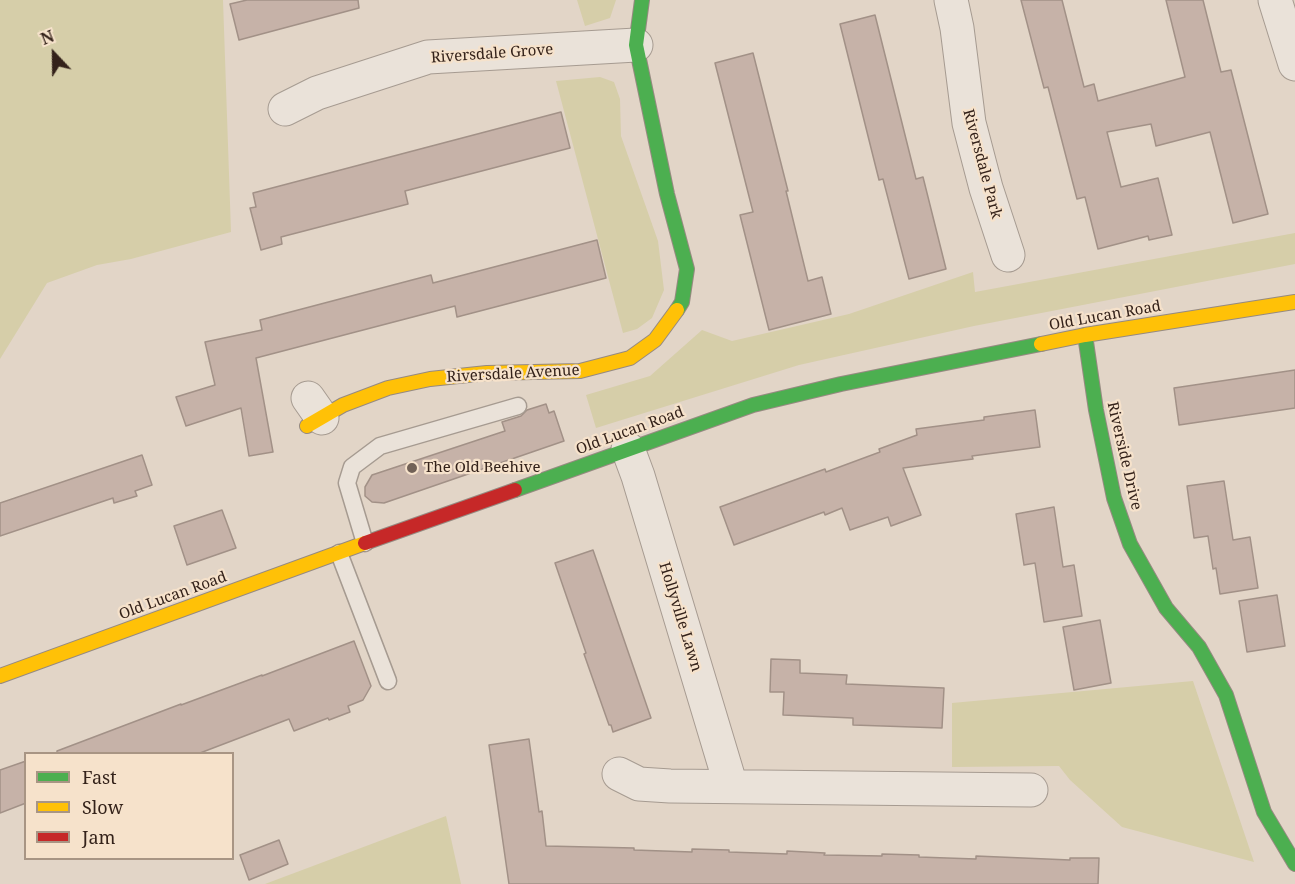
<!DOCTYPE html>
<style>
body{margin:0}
#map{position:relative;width:1295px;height:884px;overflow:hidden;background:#e2d5c7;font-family:"Noto Serif",serif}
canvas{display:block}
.legend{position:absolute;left:24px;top:752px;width:210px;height:108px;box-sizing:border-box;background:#f6e2cb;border:2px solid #a89584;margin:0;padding:8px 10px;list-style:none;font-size:18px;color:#34221a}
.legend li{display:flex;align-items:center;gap:12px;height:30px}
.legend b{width:30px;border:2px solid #a89584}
.north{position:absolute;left:24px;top:24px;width:60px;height:60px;-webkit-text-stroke:4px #f6e2cb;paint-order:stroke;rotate:338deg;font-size:16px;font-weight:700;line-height:24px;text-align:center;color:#34221a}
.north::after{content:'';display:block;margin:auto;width:21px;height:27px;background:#34221a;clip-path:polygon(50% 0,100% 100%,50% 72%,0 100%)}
</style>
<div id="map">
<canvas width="1295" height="884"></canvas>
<ul class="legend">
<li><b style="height:8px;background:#4caf50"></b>Fast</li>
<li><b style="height:8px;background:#ffc107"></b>Slow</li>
<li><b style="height:8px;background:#c62828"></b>Jam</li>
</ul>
<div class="north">N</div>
</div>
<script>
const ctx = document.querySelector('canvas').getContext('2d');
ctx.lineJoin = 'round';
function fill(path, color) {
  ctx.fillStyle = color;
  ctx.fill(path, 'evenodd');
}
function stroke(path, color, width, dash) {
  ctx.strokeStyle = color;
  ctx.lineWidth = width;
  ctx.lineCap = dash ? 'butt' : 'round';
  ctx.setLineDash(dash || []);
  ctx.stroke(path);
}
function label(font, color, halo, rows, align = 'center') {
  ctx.font = font + ' "Noto Serif",serif';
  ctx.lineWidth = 4.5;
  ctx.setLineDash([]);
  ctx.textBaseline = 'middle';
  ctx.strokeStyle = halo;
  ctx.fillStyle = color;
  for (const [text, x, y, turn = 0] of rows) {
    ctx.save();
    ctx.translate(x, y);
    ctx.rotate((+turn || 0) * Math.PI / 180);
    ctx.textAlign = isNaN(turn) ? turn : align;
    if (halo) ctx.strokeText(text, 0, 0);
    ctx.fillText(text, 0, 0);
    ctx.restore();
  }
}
const green = new Path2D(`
 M0,0H223L231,232L131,259L97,265L47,283L0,359Z
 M577,0H616L610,18L585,26Z
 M600,77L614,82L620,99L621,136L658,241L664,290L652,318L637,329L623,333L556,81Z
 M1295,233V264L974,326L799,365L596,428L586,395L650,376L702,330L732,341L849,314L973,272L975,292Z
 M1193,681L1254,862L1122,827L1070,780L1059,766L952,767V703Z
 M446,816L461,884H265Z`);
const building = new Path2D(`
 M247,0H358L359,8L239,40L230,4Z
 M1021,0H1062L1084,87L1094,84L1098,101L1185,77L1166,0H1203L1221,72L1231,70L1268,214L1233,223L1210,132L1156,146L1151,124L1107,132L1121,187L1158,178L1172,235L1149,240L1148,236L1098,249L1085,197L1077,199L1048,87L1044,88Z
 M875,15L916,179L923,177L946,269L909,279L883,179L879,180L840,24Z
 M753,53L788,191H786L808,281L822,277L831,314L769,330L740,215L753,212L715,63Z
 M561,112L570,148L405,191L408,204L281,237L282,244L261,250L250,208L256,207L253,193Z
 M597,240L606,278L457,317L455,306L256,358L273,452L249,456L241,408L186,426L176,397L215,385L205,342L262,330L260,320L431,275L433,283Z
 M1295,370V408L1179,425L1174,388Z
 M546,404L549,413L554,411L564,441L384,503L372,502L365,496V487L372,475L505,431L502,422L521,416L527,410Z
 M1035,410L1040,447L972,456L973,459L903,468L921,515L891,526L888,517L850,530L842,508L825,515L824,512L734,545L720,507L825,469L826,472L880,452L879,449L917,435L916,429L984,420V417Z
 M142,455L152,485L135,491L137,496L114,503L113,498L0,536V503Z
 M1224,481L1233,540L1250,537L1258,588L1220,594L1216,568L1213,569L1208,536L1194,538L1187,486Z
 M1054,507L1063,567L1074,565L1082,616L1044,622L1035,563L1024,565L1016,514Z
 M222,510L236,548L187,565L174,526Z
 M593,550L651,718L613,732L611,725H609L584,654L586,653L555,563Z
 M1277,595L1285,646L1247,652L1239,601Z
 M1100,620L1111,683L1074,690L1063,627Z
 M354,641L371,686L363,700L348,706L350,712L329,720L328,718L294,731L289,719L200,753H57V751L181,704V705L262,675V676Z
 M771,659L800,660V673L847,675L846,684L944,688L942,728L853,725V718L783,715L784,692H770Z
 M529,739L539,812L542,811L546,846L634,848V850L692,852V849L729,850V852L787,854V851L825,853L824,855L882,856V854L919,855V857L947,858L976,859V856L1070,860V858H1099L1098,884H509L489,745Z
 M26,761V803L0,813V770Z
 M279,840L288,864L249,880L240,855Z`);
const lane = new Path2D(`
 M365,543L347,483L352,467L380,446L518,406
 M339,553L388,681`);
const street = new Path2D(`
 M951,0L957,28L969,123L986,188L1008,255
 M1275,0L1295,64
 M285,109L317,93L428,57L636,45
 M308,398L322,418
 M628,449L638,476L731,786
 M619,774L639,784L670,786L1031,790`);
const fast = new Path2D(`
 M642,0L636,45L667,194L687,269L682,302L677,310
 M1085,335L1096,410L1114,498L1130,544L1166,608L1199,647L1226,695L1264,812L1295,864
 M515,490L753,405L841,384L1041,344`);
const slow = new Path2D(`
 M1041,344L1085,335L1295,302
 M307,426L343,405L388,388L430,379L487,373L580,371L630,358L655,340L677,310
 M0,676L365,543`);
const jam = new Path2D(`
 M365,543L515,490`);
const markers = [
 [412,468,6,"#716157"]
];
const streetNames = [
 ["Riversdale Grove",492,54,-4],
 ["Riversdale Park",982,164,75],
 ["Old Lucan Road",1105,316,-10],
 ["Riversdale Avenue",513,374,-3],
 ["Old Lucan Road",630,431,-20],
 ["Riverside Drive",1124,456,77],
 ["Old Lucan Road",173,596,-20],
 ["Hollyville Lawn",680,617,73]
];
const poiNames = [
 ["The Old Beehive",424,468]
];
fill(green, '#d6cea9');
fill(building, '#c6b2a8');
stroke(building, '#a29187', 1.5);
stroke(lane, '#a69b91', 19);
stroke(street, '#a69b91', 35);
stroke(fast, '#968a81', 16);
stroke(slow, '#968a81', 16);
stroke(jam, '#968a81', 16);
stroke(lane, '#eae2d9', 16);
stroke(street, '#eae2d9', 33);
stroke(fast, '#4caf50', 14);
stroke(slow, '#ffc107', 14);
stroke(jam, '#c62828', 14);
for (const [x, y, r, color] of markers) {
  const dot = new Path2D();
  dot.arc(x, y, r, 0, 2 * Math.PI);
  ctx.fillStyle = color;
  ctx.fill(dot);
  stroke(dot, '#f6e2cb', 2);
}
label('15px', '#34221a', '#f6e2cb', streetNames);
label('15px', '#34221a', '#f6e2cb', poiNames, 'left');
</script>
